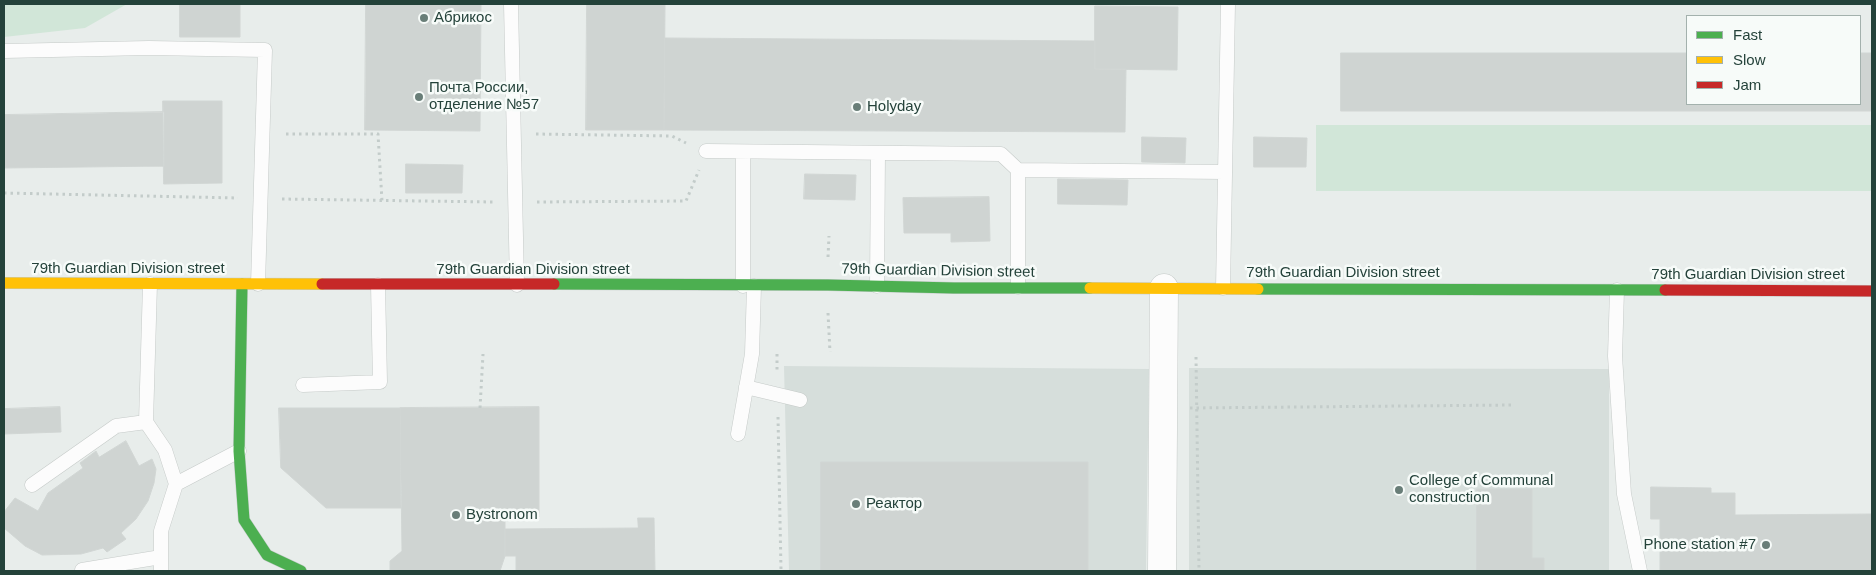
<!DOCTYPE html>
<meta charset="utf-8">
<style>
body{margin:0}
#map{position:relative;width:1876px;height:575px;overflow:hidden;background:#e8edeb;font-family:Arial,sans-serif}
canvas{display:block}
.frame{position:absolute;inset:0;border:5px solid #24423a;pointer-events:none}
.legend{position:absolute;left:1686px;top:15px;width:175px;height:90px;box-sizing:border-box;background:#f7fbf9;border:1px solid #a3b1ad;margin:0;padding:6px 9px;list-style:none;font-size:15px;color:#24423a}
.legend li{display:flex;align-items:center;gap:10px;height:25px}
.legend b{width:25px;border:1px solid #a3b1ad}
</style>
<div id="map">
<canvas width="1876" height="575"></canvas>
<div class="frame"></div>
<ul class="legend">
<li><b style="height:6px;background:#4caf50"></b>Fast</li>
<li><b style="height:6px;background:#ffc107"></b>Slow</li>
<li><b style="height:6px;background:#c62828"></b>Jam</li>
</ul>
</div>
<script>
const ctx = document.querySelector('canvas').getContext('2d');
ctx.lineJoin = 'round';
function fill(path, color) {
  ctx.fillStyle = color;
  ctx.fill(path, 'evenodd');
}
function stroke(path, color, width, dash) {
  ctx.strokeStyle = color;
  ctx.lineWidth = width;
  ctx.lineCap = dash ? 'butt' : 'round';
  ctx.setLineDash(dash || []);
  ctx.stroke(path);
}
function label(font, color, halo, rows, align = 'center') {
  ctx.font = font + ' Arial,sans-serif';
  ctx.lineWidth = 5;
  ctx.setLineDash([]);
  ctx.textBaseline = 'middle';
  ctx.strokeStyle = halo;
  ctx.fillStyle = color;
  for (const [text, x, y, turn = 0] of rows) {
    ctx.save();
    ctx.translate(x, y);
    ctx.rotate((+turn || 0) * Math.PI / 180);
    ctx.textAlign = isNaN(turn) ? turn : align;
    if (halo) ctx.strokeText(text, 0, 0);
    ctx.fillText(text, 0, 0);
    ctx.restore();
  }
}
const built = new Path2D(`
 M784,366L1149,369L1146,571H789Z
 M1189,368L1609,369V571H1189Z`);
const green = new Path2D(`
 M4,4H127L85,28L4,37Z
 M1316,125H1872V191H1316Z`);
const building = new Path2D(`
 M180,4H240V37H180Z
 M366,4H481L480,131L365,130Z
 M587,4H665L664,130H586Z
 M1095,6L1178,7L1177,70L1095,69Z
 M665,38L1095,41V69H1126L1125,132L664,130Z
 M1341,53H1687V104H1860V53H1872V111H1341Z
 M163,101H222V183L164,184Z
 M164,112V166L4,168V115Z
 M1142,137L1186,138L1185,163L1142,162Z
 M1254,137L1307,138L1306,167H1254Z
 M406,164L463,165L462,193H406Z
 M805,174L856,175L855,200L804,199Z
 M1058,179L1128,180L1127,205L1058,204Z
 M989,197L990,241L951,242V233H904L903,198Z
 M60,407L61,432L4,434V409Z
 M539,407V517L505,518V556L500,571H390V561L402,551L400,408Z
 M279,408H400L401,508H326L281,468Z
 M126,441L139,466L152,459L156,469L154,483L148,501L136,519L121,533L126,539L107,552L103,548L81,554L42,555L25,546L4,528V512L15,498L38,511L48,493L83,468L80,463L96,451L99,457Z
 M821,462H1088V571H821Z
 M1651,487L1711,488V493H1735V515L1872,514V571H1660V519H1651Z
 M1477,489H1532V558H1544V571H1477Z
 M638,518H654L655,571H516V556H505V529L638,528Z`);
const path = new Path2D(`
 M286,134H378L382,201
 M536,134L672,136L686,143
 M4,193L238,198
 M282,199L493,202
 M537,202L686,201L699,170
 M828,257L829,236
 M828,313L830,352
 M777,354V373
 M1196,357L1199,571
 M480,408L483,354
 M1190,408L1512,405
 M778,417L781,571`);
const lane = new Path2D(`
 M511,4L517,285
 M4,51L149,48L265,50L258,284
 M706,151L1001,154L1018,170L1225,172
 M150,284L146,422L165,450L176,484
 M743,286V152
 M877,286L878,153
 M1018,287V170
 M1223,288L1228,4
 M1617,290L1615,356L1624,494L1640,571
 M303,385L380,382L378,285
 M746,387L800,400
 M738,434L752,354L754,286
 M32,485L116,426L146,422
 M82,570L161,557
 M161,571V531L176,484L239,451`);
const street = new Path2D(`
 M1162,571L1164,288`);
const fast = new Path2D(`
 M242,284L239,451L244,520L267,555L301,571
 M554,284L828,285L954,288H1090
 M1258,289L1665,290`);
const slow = new Path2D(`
 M4,283L322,284
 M1090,288L1258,289`);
const jam = new Path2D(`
 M322,284H554
 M1665,290L1872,291`);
const markers = [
 [424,18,5,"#697e78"],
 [419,97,5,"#697e78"],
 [857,107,5,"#697e78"],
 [1399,490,5,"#697e78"],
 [856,504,5,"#697e78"],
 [456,515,5,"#697e78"],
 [1766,545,5,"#697e78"]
];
const poiNames = [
 ["Абрикос",434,18],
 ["Почта России,",429,88],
 ["отделение №57",429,105],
 ["Holyday",867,107],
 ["College of Communal",1409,481],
 ["construction",1409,498],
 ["Реактор",866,504],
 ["Bystronom",466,515],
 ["Phone station #7",1756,545,"right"]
];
const streetNames = [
 ["79th Guardian Division street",128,269],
 ["79th Guardian Division street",533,270],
 ["79th Guardian Division street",938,271,1],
 ["79th Guardian Division street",1343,273],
 ["79th Guardian Division street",1748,275]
];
fill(built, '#d6dedb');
fill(green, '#d1e6d8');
fill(building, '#cfd4d2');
stroke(building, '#d1d6d4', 1);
stroke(lane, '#c5cac8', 15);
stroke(street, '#c5cac8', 29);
stroke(fast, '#c3cbc8', 12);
stroke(slow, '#c3cbc8', 12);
stroke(jam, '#c3cbc8', 12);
stroke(path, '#c3ccca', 3, [2.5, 4]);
stroke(lane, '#fcfcfc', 14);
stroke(street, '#fcfcfc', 28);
stroke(fast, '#4caf50', 11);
stroke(slow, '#ffc107', 11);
stroke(jam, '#c62828', 11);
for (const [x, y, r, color] of markers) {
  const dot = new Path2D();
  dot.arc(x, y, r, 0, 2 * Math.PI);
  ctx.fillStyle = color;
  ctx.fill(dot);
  stroke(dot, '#f7fbf9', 2);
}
label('15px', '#24423a', '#f7fbf9', poiNames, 'left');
label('15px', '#24423a', '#f7fbf9', streetNames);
</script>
